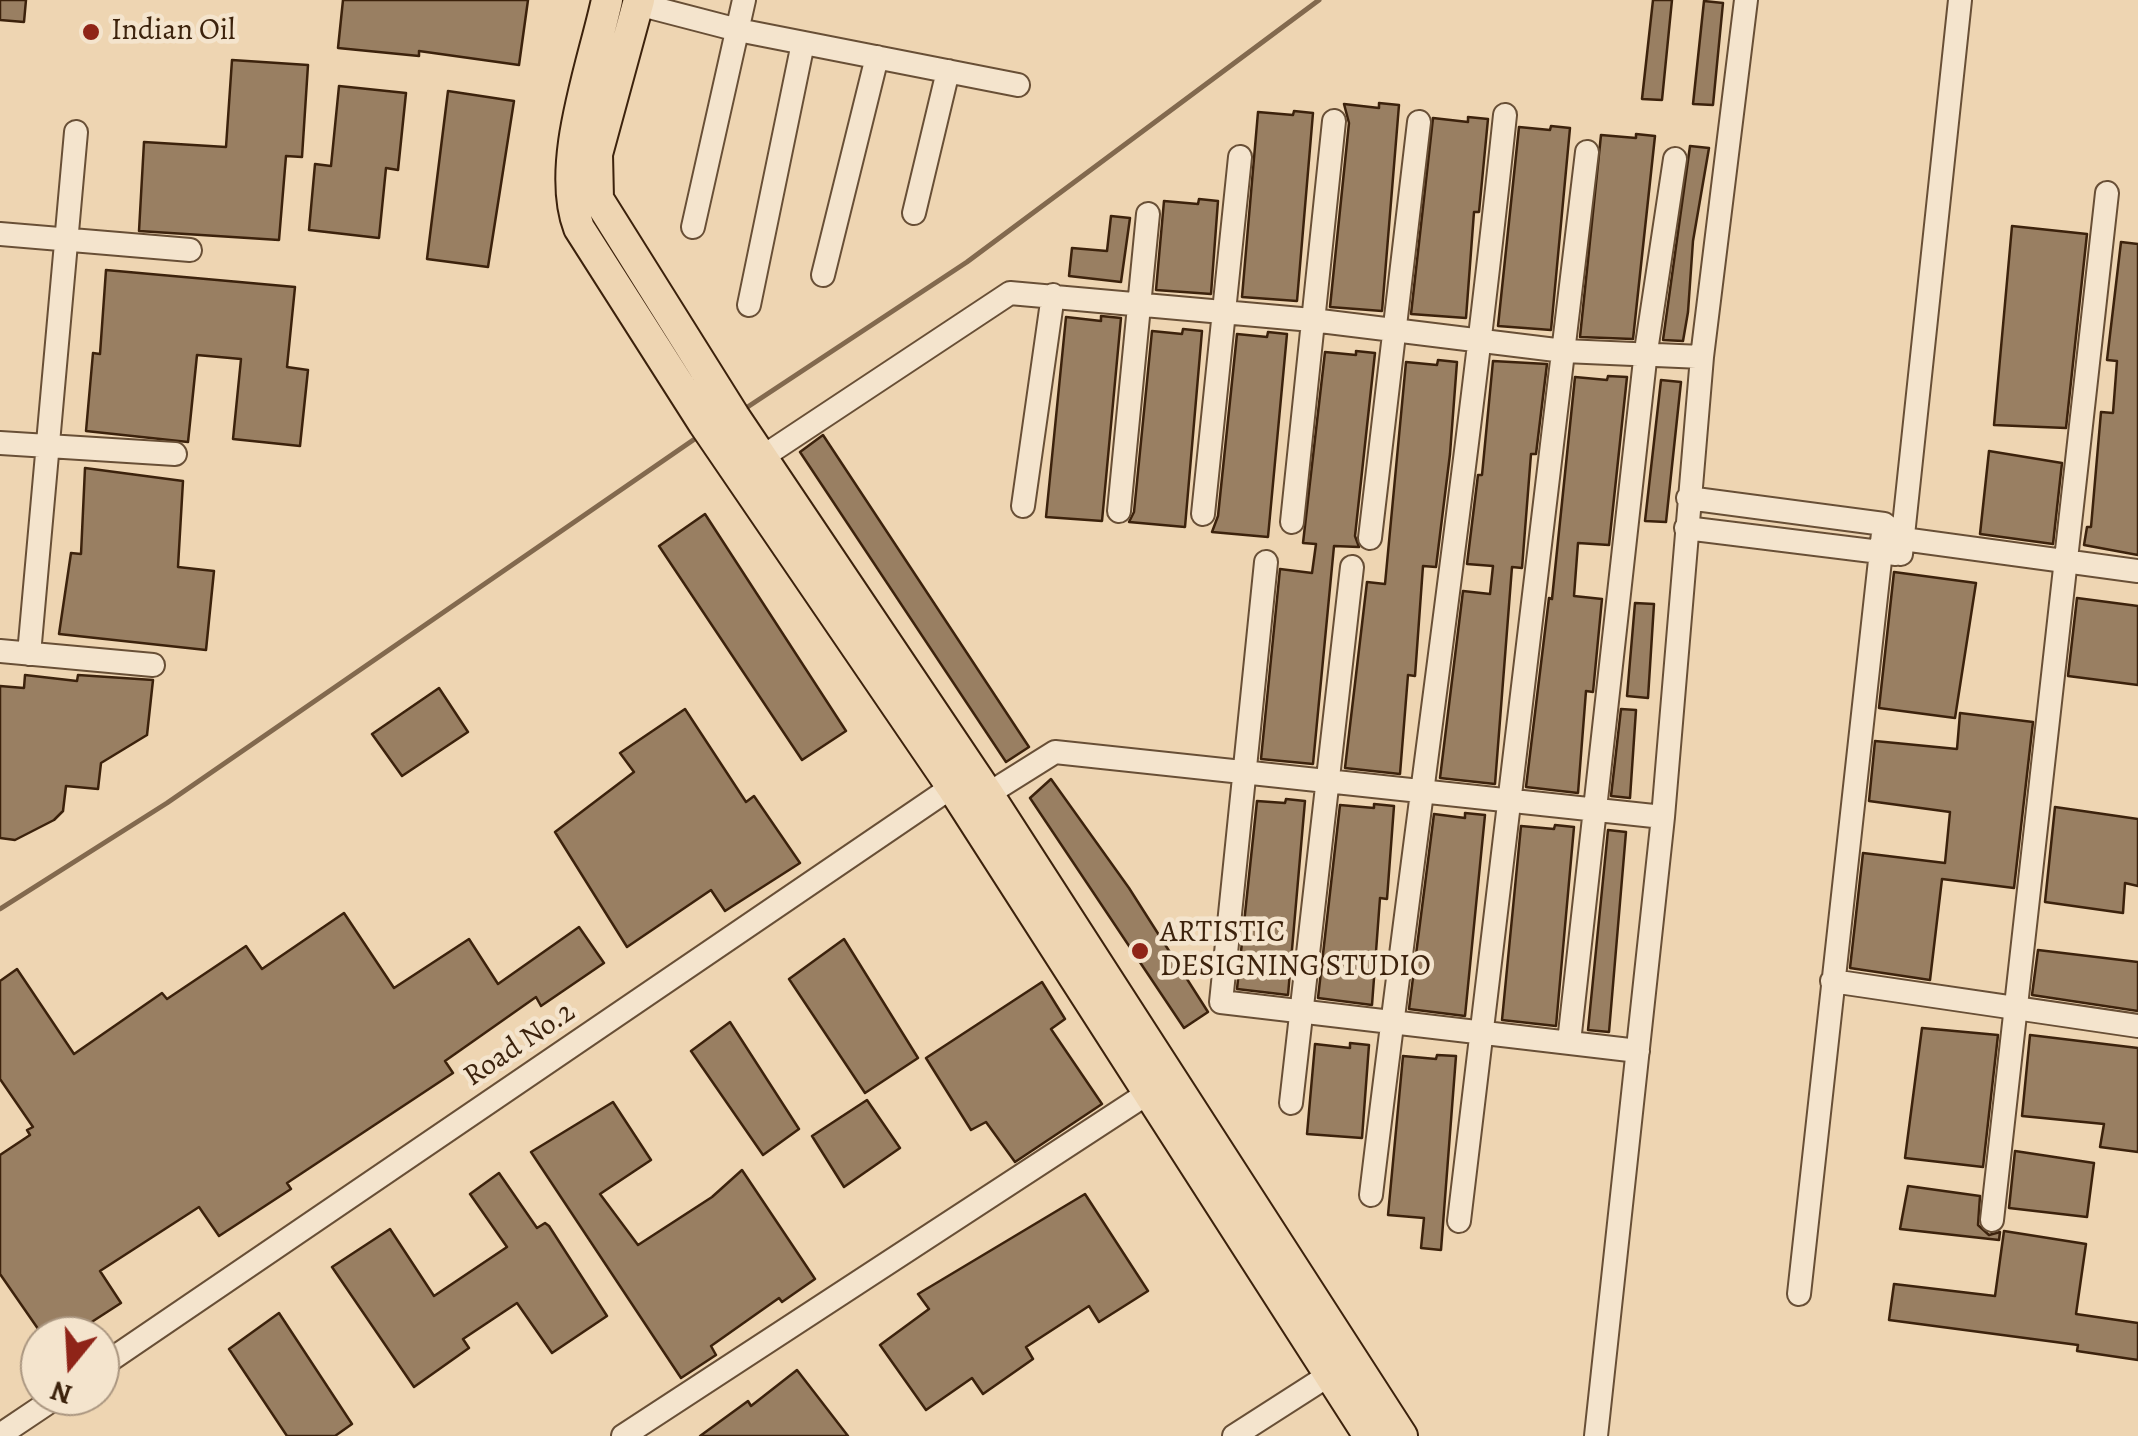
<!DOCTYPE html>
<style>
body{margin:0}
#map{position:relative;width:2138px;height:1436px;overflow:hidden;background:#eed5b2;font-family:Alegreya,serif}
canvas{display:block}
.north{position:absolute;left:20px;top:1316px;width:100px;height:100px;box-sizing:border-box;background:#f4e4cd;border:2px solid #aa9680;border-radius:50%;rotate:198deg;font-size:28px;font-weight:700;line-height:40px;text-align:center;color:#3c220c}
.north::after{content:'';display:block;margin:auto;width:35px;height:45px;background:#8f2418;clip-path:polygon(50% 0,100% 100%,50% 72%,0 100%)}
</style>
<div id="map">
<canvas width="2138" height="1436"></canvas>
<div class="north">N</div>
</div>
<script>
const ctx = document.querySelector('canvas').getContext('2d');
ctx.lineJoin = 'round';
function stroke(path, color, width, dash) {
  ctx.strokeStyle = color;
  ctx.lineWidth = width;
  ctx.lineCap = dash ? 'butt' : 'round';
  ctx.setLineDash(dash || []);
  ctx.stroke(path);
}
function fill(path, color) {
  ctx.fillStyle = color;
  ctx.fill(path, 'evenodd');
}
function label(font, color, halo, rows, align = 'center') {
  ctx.font = font + ' Alegreya,serif';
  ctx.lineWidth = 9;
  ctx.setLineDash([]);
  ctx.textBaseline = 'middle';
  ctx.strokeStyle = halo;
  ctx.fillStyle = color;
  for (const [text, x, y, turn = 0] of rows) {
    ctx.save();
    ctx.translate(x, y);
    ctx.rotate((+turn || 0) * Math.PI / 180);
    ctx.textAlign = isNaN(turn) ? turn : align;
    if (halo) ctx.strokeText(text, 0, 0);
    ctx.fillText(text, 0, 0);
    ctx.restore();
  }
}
const stream = new Path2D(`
 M743,410L967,262L1319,0
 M0,909L167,803L699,436`);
const building = new Path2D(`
 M0,0H26L24,22L0,20Z
 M343,0H528L519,65L419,51V56L338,48Z
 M1653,0H1672L1662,100L1642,99Z
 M1704,1L1723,3L1713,105L1693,104Z
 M232,60L308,65L302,157L286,156L279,240L139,231L144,142L226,147Z
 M339,86L406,93L398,170L386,168L379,238L309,230L315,164L331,166Z
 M448,91L514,101L488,267L427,259Z
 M1379,103L1399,105L1382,311L1330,307L1349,123L1344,104L1379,108Z
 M1294,111L1313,113L1297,301L1242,297L1258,112L1293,115Z
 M1468,117L1488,119L1479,212H1474L1466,318L1411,314L1433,118L1468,122Z
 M1551,126L1570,128L1551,330L1498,326L1519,127L1550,130Z
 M1636,134L1655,136L1633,339L1580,337L1601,135L1636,138Z
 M1690,146L1709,148L1693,241L1688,312L1683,341L1663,340Z
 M1199,199L1218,201L1211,294L1156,290L1164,201L1198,204Z
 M1111,216L1130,218L1121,282L1069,276L1072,248L1107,251Z
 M2012,226L2087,234L2066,428L1994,425Z
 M2121,242L2138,244V555L2084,545L2087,527H2091L2101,412L2113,413L2117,361L2107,360Z
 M106,270L295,287L287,367L308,370L300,446L233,439L241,359L197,355L188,442L86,431L93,353L100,354Z
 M1101,316L1121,318L1102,521L1046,517L1066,317L1101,321Z
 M1183,329L1202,331L1185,527L1129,522L1134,512L1152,331L1182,334Z
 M1268,332L1287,334L1268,537L1212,532L1218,516L1237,334L1267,337Z
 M1356,351L1375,353L1355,536L1359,547L1334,546L1313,764L1261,759L1280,569L1312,573L1316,544L1303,543L1325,352L1356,355Z
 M1438,360L1457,362L1450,454L1436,567L1423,566L1415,676L1408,675L1400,774L1345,768L1367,582L1385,584L1406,362L1437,365Z
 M1493,361L1547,364L1536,454H1531L1522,568L1512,567L1495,784L1440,778L1463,591L1490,594L1493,566L1467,564L1478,475H1482Z
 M1608,376L1627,377L1609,545L1578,543L1574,596L1602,599L1593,692L1586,691L1578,793L1526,787L1549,598L1552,599L1575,377L1607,380Z
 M1661,380L1681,382L1666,522L1645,521Z
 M823,435L1029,747L1006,762L800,452Z
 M1989,451L2062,463L2053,544L1980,534Z
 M85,468L183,481L178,567L214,571L206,650L59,634L71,553L81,554Z
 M705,514L846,731L802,760L659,546Z
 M1894,572L1976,583L1955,718L1879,708Z
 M2077,598L2138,606V685L2068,676Z
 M1635,603L1654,604L1648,698L1627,696Z
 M25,675L77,681L78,675L153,680L147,735L101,763L98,789L66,786L63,811L54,820L15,840L0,838V686L24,688Z
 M439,688L468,732L402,776L372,734Z
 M685,709L746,802L754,796L800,863L725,911L711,890L627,947L555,832L634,772L620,753Z
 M1621,709L1636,710L1630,798L1611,796Z
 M1960,713L2033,722L2014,888L1942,879L1930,980L1850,968L1863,853L1945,863L1950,812L1869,801L1875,741L1957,749Z
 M1051,779L1129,888L1208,1012L1184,1028L1030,798Z
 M1286,799L1305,801L1288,995L1237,989L1257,801L1285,803Z
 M1374,804L1394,806L1387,899L1380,898L1372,1005L1318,998L1340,805L1374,808Z
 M2055,807L2138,819V886L2125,883L2123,913L2045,902Z
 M1465,813L1485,815L1465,1016L1409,1009L1434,814L1465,818Z
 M1555,825L1574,827L1556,1026L1502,1020L1521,826L1554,829Z
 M1608,830L1626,832L1609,1032L1588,1030Z
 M344,913L394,988L469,939L498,984L579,927L604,963L541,1006L536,997L445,1061L453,1073L287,1183L291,1189L219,1236L199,1207L100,1271L121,1303L70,1336H43L0,1274V1155L30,1135L27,1130L33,1127L0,1079V981L17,969L74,1054L162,993L167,999L246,946L262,969Z
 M844,939L918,1058L865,1093L789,979Z
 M2038,950L2138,962V1011L2032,995Z
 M1042,982L1065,1019L1051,1029L1102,1104L1015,1162L986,1122L971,1130L926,1058Z
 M730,1022L799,1129L763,1155L691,1051Z
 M1922,1028L1998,1035L1983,1167L1905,1158Z
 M2030,1035L2138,1048V1152L2100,1147L2104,1124L2022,1116Z
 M1350,1043L1369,1045L1362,1138L1307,1134L1315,1044L1350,1048Z
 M1437,1055L1456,1056L1441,1250L1421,1248L1424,1218L1388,1215L1403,1056L1436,1059Z
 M867,1100L900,1148L844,1187L812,1136Z
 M613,1102L651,1160L600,1194L638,1245L712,1197L742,1170L815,1279L782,1302L779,1298L711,1346L716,1355L681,1378L531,1152Z
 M2015,1151L2094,1163L2087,1217L2009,1208Z
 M499,1173L537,1228L545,1223L549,1226L607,1316L552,1353L517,1303L463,1339L469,1348L414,1387L332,1267L390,1229L434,1296L507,1247L470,1194Z
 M1908,1186L1980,1196L1978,1225L1989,1235L2000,1232L1999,1240L1900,1229Z
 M1085,1194L1148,1291L1099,1322L1089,1306L1026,1347L1033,1359L983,1394L972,1378L926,1410L880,1345L929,1309L918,1294Z
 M2004,1231L2086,1244L2076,1314L2138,1323V1360L2077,1351L2078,1345L1889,1320L1894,1284L1995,1296Z
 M279,1313L352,1424L335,1436H287L229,1349Z
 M797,1370L848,1436H700L748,1401L751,1406Z`);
const minor = new Path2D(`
 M638,4L738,30L1018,85
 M914,213L948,71
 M693,227L744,0
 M0,234L190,250
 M823,275L877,57
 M749,305L803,43
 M0,443L175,454
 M761,458L1010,293L1312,320L1564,351L1702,357
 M1688,498L1884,524L1903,539L2138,571
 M1023,506L1053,295
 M1119,511L1148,214
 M1203,514L1240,157
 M1292,522L1334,121
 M1686,528L1896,554
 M1370,538L1419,122
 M1901,554L1960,0
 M1266,562L1221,1002L1638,1051
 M0,651L153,665
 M29,654L76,132
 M988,794L1055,752L1663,817
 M1832,981L2138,1026
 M1569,1042L1646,351L1675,159
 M1291,1103L1352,567
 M1371,1195C1414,835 1467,476 1505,115
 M1992,1220L2107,193
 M1459,1221L1587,152
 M1799,1294L1884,524
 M100,1367L965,778
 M0,1435L58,1396
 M623,1436L1148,1093L1162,1090
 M1234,1436L1340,1368
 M1596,1436L1663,817L1702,357L1746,0`);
const major = new Path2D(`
 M607,0C593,65 555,165 579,228L704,424L952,787L1369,1436
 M639,0L597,154L598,199L734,416L988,794L1402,1436`);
const markers = [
 [91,32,10,"#8f2418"],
 [1140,951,10,"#8f2418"]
];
const poiNames = [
 ["Indian Oil",111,32],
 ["ARTISTIC",1160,934],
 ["DESIGNING STUDIO",1160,968]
];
const streetNames = [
 ["Road No.2",520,1045,-34]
];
stroke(stream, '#82694e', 5);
fill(building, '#997f62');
stroke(building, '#3c220c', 2.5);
stroke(minor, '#684f36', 26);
stroke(major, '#3c220c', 34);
stroke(minor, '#f4e4cd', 22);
stroke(major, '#eed5b2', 30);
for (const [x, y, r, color] of markers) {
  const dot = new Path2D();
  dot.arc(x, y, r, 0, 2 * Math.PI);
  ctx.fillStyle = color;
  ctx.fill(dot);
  stroke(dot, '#f4e4cd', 4);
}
label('30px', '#3c220c', '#f4e4cd', poiNames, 'left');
label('30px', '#3c220c', '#f4e4cd', streetNames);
</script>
